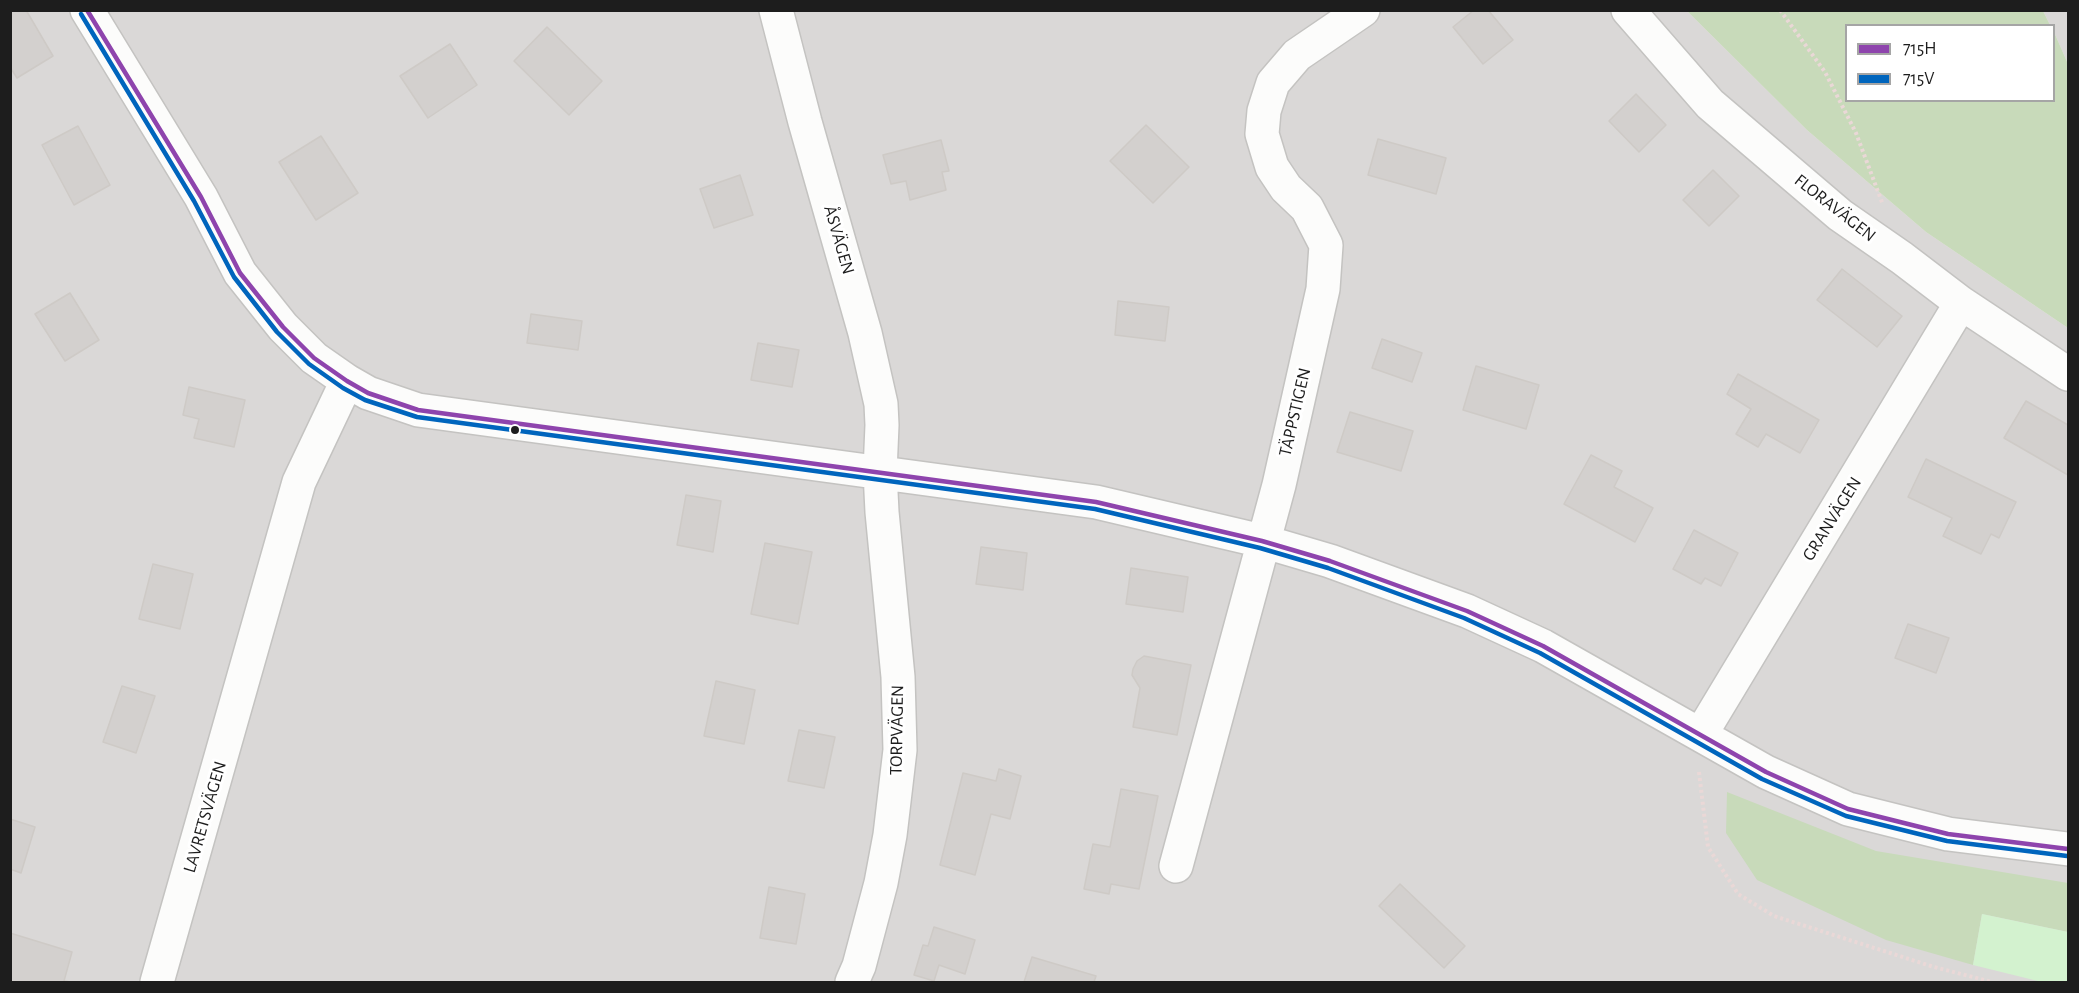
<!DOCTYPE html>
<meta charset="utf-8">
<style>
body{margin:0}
#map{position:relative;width:2079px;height:993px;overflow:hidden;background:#ebe8e5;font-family:"Alegreya Sans",sans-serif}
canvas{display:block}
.frame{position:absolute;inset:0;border:12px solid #1d1d1d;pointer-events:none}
.legend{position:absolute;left:1845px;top:24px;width:210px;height:78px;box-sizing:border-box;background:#fff;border:2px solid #a5a5a5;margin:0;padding:8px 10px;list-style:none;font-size:18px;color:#1d1d1d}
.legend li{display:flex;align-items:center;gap:12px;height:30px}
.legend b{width:30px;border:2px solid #a5a5a5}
</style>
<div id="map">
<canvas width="2079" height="993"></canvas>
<div class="frame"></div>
<ul class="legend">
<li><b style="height:8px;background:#8e44ad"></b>715H</li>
<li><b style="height:8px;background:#0065bd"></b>715V</li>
</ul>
</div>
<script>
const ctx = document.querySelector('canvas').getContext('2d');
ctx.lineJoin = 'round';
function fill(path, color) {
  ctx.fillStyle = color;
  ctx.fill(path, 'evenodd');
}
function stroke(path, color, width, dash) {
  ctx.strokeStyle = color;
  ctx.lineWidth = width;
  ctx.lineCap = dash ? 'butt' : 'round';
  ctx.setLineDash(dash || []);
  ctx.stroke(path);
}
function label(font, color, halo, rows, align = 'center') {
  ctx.font = font + ' "Alegreya Sans",sans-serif';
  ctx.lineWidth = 6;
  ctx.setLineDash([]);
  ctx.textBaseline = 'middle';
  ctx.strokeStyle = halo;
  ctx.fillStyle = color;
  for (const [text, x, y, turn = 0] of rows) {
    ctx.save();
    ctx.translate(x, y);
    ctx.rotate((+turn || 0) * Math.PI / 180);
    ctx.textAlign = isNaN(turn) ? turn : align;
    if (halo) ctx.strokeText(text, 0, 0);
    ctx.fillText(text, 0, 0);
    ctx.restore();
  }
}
const residential = new Path2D(`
 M10,11H1687L1807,130L1926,232L2068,328V982H11Z
 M2043,11H2068V64L2054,32V26L2050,25Z`);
const forest = new Path2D(`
 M1687,11H2043L2050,25L1846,26V100H2054V32L2068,64V328L1926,232L1807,130Z
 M1727,792L1876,851L2068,883V932L1982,914L1973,965L1886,940L1757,880L1726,833Z`);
const park = new Path2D(`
 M1982,914L2068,932V982H2042L1973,965Z`);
const building = new Path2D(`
 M10,10H26L53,56L17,78L10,67Z
 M1474,10H1488L1513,40L1483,64L1453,27Z
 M547,27L602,81L569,115L514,61Z
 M450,44L477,85L428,118L400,76Z
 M1636,94L1666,125L1639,152L1609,121Z
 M1146,125L1189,167L1153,203L1110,161Z
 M78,126L110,185L74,205L42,145Z
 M321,136L358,193L316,220L279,162Z
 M1378,139L1446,158L1436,194L1368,175Z
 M941,140L949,171L942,172L946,190L910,200L906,181L891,184L883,155Z
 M1713,170L1739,196L1709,226L1683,200Z
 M740,175L753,215L714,228L700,189Z
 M1842,269L1902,316L1877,347L1817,300Z
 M70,293L99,340L65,361L35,314Z
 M1118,301L1169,307L1165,341L1115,335Z
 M531,314L582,321L578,350L527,343Z
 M1382,339L1422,353L1412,382L1372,368Z
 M758,343L799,350L792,387L751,380Z
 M1476,366L1539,385L1526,429L1463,410Z
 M1738,374L1819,420L1800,453L1766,434L1758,447L1736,434L1751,409L1727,394Z
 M189,387L245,400L234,447L194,438L199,419L183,415Z
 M2026,401L2068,425V475L2004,438Z
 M1350,412L1413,431L1401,471L1337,452Z
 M1591,455L1622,471L1614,487L1653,508L1635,542L1564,504Z
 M1926,459L2016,502L1999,538L1991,534L1981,554L1943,536L1952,518L1908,497Z
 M686,495L721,501L713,552L677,545Z
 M1694,530L1738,553L1721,586L1705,578L1701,584L1673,569Z
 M765,543L812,552L798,624L751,614Z
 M981,547L1027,553L1023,590L976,584Z
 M153,564L193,574L180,629L139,619Z
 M1131,568L1188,577L1183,612L1126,604Z
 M1908,624L1949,638L1936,673L1895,658Z
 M1144,656L1191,665L1177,735L1133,727L1140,688L1132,675L1133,669L1137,661Z
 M716,681L755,690L744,744L704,736Z
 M122,686L155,696L136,753L103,742Z
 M799,730L835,737L824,788L788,781Z
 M999,769L1021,776L1010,819L991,814L975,875L940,865L963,773L996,781Z
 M1121,789L1158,796L1139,889L1111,884L1109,894L1084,889L1093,844L1110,847Z
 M10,819L35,827L21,873L10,869Z
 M1400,884L1465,946L1444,968L1379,906Z
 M769,887L805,894L796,944L760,938Z
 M934,927L975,940L965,974L939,965L934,981L914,975L923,945L928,946Z
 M10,933L72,952L64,981L71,982H10Z
 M1032,957L1096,976L1094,982H1024Z`);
const path = new Path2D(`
 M1780,10L1825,72L1856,133L1883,205
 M1699,772L1708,847L1738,894L1774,916L1934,967L1992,982`);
const minor = new Path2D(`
 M87,10L201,197L240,273L283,327L314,358L347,381L368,393L418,410L1096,502L1262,541L1330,561L1467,611L1543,646L1766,772L1848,809L1948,834L2068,849
 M776,10L805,122L865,333L881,404L882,425L880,472L882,512L898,677L900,750L890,835L881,883L859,966L852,982
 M1628,10L1710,104L1840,215L1902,258L1961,303L2068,374
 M1701,734L1961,303
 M1176,866L1279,485L1323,289L1326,245L1307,208L1286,188L1272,167L1262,134L1264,111L1273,83L1297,55L1363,10
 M157,982L299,482L347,381`);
const bus1 = new Path2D(`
 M87,10L201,197L240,273L283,327L314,358L347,381L368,393L418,410L1096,502L1262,541L1330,561L1467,611L1543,646L1766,772L1848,809L1948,834L2068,849`);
const bus2 = new Path2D(`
 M81,14L194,201L234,277L277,332L309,364L343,388L365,400L417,417L1095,509L1260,548L1328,568L1464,618L1540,653L1762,779L1846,816L1947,841L2067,856`);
const markers = [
 [515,430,5,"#1d1d1d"]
];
const streetNames = [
 ["FLORAVÄGEN",1835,208,38],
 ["ÅSVÄGEN",839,240,74],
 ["TÄPPSTIGEN",1295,412,-77],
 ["GRANVÄGEN",1832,519,-58],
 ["TORPVÄGEN",897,730,-89],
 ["LAVRETSVÄGEN",205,817,-74]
];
fill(residential, '#dad8d7');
fill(forest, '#c8daba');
fill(park, '#d3f2cf');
fill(building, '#d3d0ce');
stroke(building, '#cecac6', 1.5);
stroke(minor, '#c4c3c1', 36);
stroke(path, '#ead8d7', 4, [3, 3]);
stroke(minor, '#fcfcfb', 33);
stroke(bus1, '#8e44ad', 4.5);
stroke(bus2, '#0065bd', 4.5);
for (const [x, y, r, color] of markers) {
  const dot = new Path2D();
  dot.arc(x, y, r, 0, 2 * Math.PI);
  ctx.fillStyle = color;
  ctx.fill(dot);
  stroke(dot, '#fff', 2);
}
label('18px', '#1d1d1d', '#fff', streetNames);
</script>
